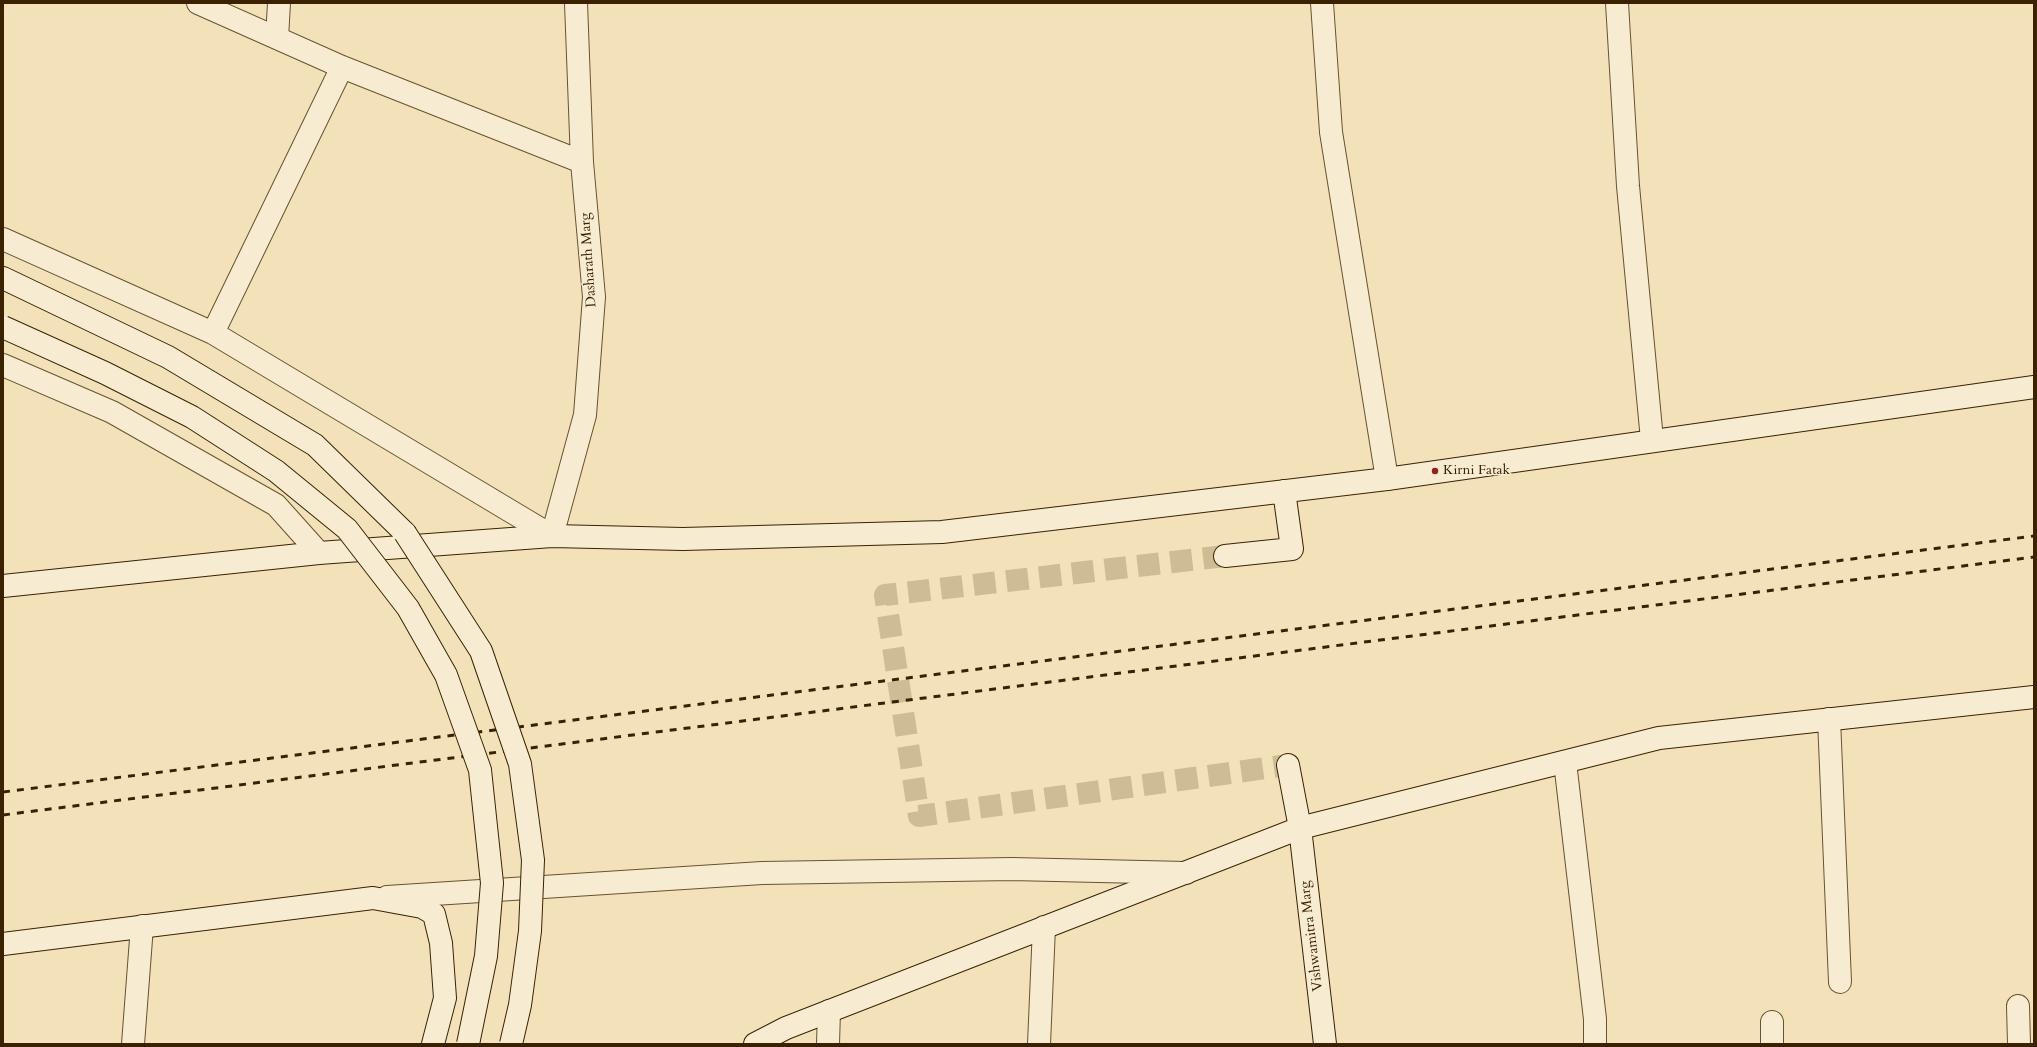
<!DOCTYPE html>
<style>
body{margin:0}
#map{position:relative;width:2037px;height:1047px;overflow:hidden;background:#f3e2b9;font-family:Cardo,serif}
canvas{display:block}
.frame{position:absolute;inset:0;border:4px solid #3a2201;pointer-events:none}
</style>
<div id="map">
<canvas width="2037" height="1047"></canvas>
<div class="frame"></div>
</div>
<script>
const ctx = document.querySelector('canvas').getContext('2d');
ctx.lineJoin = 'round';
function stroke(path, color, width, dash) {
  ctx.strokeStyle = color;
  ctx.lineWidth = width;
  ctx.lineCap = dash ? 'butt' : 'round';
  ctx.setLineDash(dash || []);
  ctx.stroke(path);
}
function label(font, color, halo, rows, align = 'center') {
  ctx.font = font + ' Cardo,serif';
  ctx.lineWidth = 3;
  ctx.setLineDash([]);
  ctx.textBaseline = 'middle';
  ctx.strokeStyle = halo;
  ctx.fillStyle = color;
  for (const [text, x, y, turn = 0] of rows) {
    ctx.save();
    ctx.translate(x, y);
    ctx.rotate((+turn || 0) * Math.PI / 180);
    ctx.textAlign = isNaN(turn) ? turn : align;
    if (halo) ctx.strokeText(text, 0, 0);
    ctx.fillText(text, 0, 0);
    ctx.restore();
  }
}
const secondaryTunnel = new Path2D(`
 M1225,556L885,595L919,816L1288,765`);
const street = new Path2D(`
 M198,3L342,67L582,162
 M1322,3L1331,132L1387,479
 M1617,3L1628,186L1652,440
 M277,38L279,3
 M3,239L213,333L552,536L585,415L594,297L582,162L576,3
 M213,333L342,67
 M3,365L112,412L276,505L319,553
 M1829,719L1840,982
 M1565,762L1595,1019V1044
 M387,897L762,873L1012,869L1186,873
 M2018,1006L2019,1044
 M1772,1022V1044
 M133,1044L142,926
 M828,1044L829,1011
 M1039,1044L1044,927`);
const secondary = new Path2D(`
 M3,278L168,357L315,445L405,533
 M1225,556L1292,549L1284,491
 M3,586L319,553L552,536L683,539L942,532L1387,479L2034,387
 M1288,765L1300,828L1325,1044
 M3,944L373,898L422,907L434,914L441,943L445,998L433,1044
 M755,1044L786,1028L1300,828L1659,738L2034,697`);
const rail = new Path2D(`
 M3,792L2034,536
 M3,815L2034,557`);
const secondaryBridge = new Path2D(`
 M3,327L105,373L192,417L276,471L347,529L408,608L446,675L480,770L492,883L486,956L468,1044
 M405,533L481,651L520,764L533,860L530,931L520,1005L511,1044`);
const markers = [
 [1435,471,4,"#8f2418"]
];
const streetNames = [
 ["Dasharath Marg",589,260,-94],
 ["Vishwamitra Marg",1312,936,-97]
];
const poiNames = [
 ["Kirni Fatak",1443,471]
];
stroke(secondaryTunnel, '#cebc94', 22, [22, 11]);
stroke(street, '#68522f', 24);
stroke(secondary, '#3a2201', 24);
stroke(street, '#f7ecd2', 22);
stroke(secondary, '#f7ecd2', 22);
stroke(rail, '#3a2201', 3, [7, 7]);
stroke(secondaryBridge, '#3a2201', 24, []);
stroke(secondaryBridge, '#f7ecd2', 22);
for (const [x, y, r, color] of markers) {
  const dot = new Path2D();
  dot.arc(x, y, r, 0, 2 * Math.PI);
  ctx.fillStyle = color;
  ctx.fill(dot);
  stroke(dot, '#f7ecd2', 1.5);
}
label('14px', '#3a2201', '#f7ecd2', streetNames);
label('14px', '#3a2201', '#f7ecd2', poiNames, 'left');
</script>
